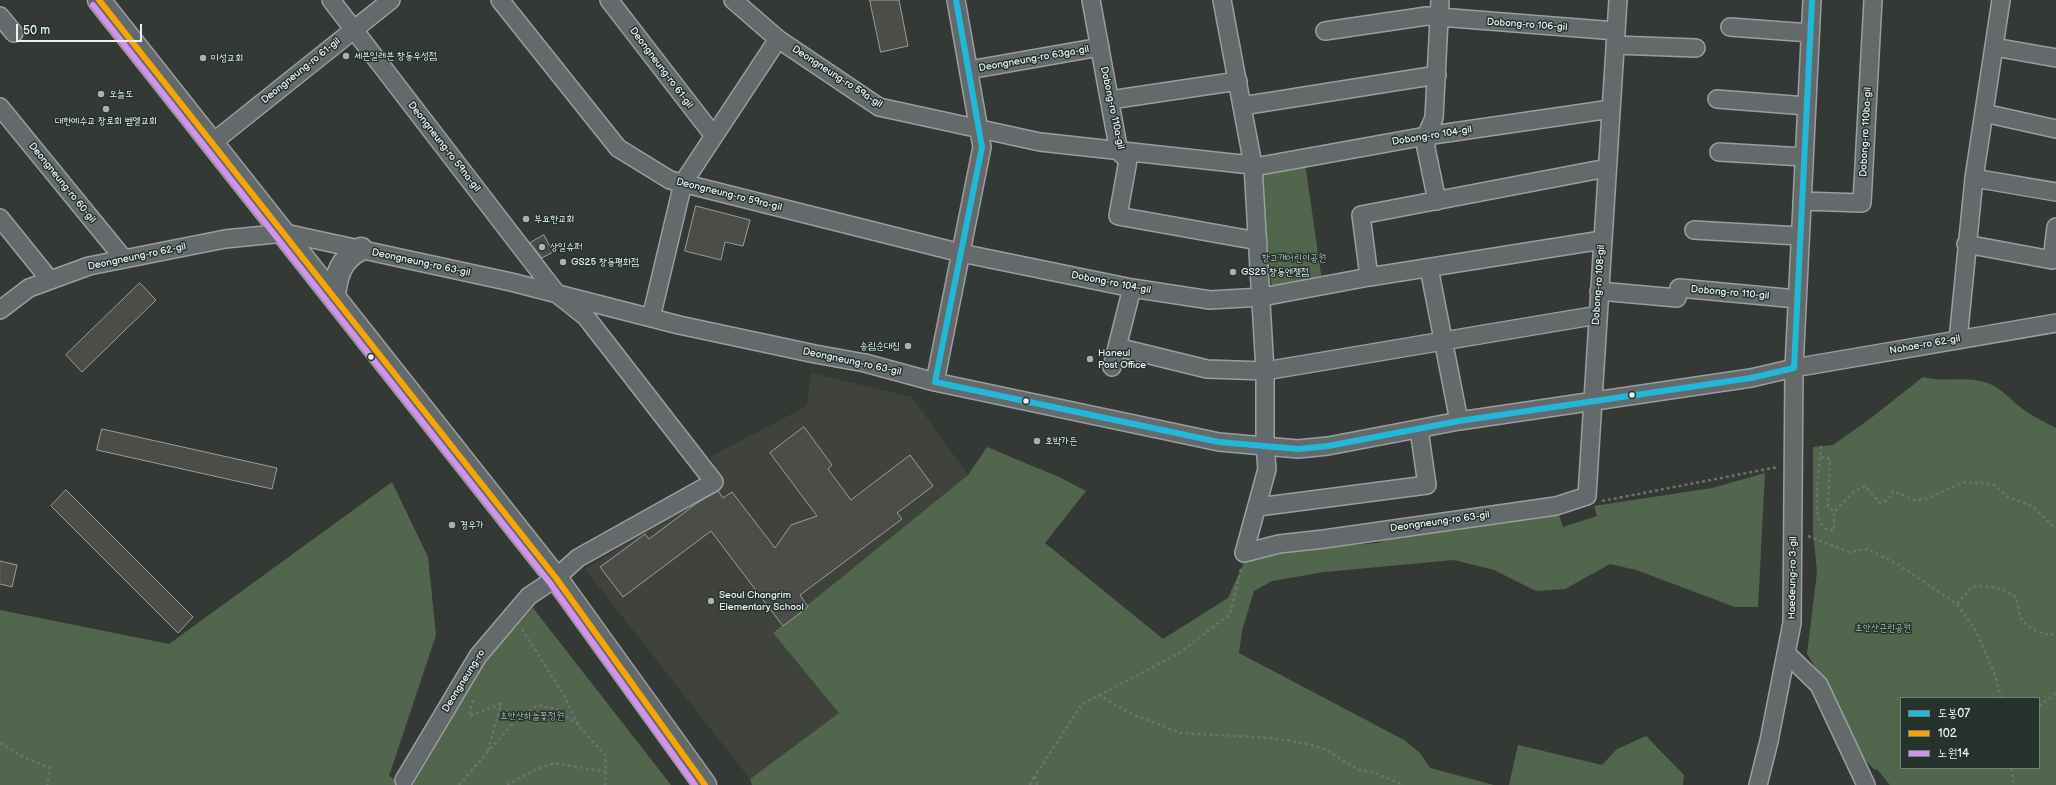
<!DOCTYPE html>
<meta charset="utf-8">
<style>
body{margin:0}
#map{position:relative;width:2056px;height:785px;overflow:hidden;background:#353935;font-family:"Balsamiq Sans","Poor Story",sans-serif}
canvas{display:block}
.legend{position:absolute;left:1900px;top:697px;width:140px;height:72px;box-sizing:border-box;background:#26332d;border:1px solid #747f7e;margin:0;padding:5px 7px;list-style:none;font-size:12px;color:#e8f1f8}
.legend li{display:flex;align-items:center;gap:8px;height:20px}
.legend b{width:20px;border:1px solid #747f7e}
.scale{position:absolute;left:16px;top:24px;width:126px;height:18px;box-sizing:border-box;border:2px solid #e8f1f8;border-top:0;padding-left:5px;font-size:12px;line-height:14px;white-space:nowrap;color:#e8f1f8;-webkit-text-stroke:3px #26332d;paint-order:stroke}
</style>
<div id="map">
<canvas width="2056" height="785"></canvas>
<ul class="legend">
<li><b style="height:5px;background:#20b9da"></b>도봉07</li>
<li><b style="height:5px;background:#f7a600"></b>102</li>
<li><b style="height:5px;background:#d193ec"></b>노원14</li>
</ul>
<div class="scale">50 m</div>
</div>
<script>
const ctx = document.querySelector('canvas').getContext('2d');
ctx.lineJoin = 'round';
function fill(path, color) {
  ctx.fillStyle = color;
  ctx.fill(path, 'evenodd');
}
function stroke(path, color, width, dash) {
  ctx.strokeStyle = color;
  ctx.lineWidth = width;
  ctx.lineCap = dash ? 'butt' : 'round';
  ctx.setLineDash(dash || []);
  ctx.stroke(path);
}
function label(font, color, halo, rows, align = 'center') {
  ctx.font = font + ' "Balsamiq Sans","Poor Story",sans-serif';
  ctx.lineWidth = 3;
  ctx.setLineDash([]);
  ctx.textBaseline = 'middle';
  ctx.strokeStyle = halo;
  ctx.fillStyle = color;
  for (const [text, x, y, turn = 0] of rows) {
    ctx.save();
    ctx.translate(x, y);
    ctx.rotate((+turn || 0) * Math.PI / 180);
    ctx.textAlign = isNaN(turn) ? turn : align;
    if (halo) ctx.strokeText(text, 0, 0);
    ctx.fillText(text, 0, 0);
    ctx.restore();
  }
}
const built = new Path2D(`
 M811,373L912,397L968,475L773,633L839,713L750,779L585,569L724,482L710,457L807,406Z`);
const green = new Path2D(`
 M1305,163L1322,281L1272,290L1260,172Z
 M1923,377C1945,383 1968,375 1990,384C2004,390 2012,402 2024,410C2034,417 2045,422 2056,428V785H1890L1877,769L1875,770L1863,758L1850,733L1839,704L1807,654L1817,572L1813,532V447L1833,445L1871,418ZM1901,698H2039V768H1901Z
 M987,447L1059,477L1086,491L1045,543L1163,639L1228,598L1245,560L1278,551L1378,543L1403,534L1461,530L1463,521L1556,506L1563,527L1597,516L1594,506L1712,488L1765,473L1758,607H1735L1636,570L1610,564L1565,589L1536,591L1494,570L1454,560L1324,572L1272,581L1254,591L1242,631L1239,653L1404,740L1420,753L1430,768L1494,785H752L750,779L839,713L773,633L968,475Z
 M392,482L428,557L436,635L389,776L404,785H0V610L169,644Z
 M533,608L671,785H413L488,657Z
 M1646,736L1684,775L1683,785H1509L1518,745L1602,765L1617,749Z`);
const building = new Path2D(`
 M870,0H899L908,46L881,52Z
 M696,206L750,220L743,246L725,242L721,260L685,251Z
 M544,235L553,252L542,258L530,243Z
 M140,283L156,300L82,372L66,355Z
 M804,427L832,465L828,469L851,500L910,455L933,486L897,513L902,519L800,595L808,607L783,626L711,531L623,597L600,567L645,534L649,539L697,503L718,491L723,498L732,492L775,548L791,525L817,516L770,453Z
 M102,429L277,468L272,489L97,450Z
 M66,490L193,617L178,633L51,506Z
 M0,561L17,565L12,587L0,584Z`);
const path = new Path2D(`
 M1821,446C1820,463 1813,508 1820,522C1822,525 1825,527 1827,530H1834V512L1855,491L1865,486L1880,503L1888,500L1893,491L1914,500L1926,499L1964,482L1993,484L2008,497L2032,506L2056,529
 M1821,457L1830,459L1828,506L1834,512
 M1602,501L1778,467
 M1808,536L1849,552L1867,549L1899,565L1957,604L1976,631L1995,675L2001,698
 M1957,604L1972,587C1991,585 2000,587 2016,597C2018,603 2018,610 2020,616C2025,628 2045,637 2056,634
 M522,629L565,697L579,726L605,755L606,772L605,785
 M1098,695L1134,715L1181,733L1272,738L1308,744L1324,749L1359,770L1373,772L1404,785
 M473,700L469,716L501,704L488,750
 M2039,706L2056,693
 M0,743L23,757L50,768L47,785
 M2011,768L2014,785
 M459,785L514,722L537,705L556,709L579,725
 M507,785L535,770L555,763L606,772
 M1030,785L1034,776
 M1037,785L1035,776L1082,704L1178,654L1230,614L1241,569`);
const minor = new Path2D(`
 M331,0L557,294L586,317L714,482L578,558L556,578L529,596L478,656L404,780
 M500,0L618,148L670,180L961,253L1132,288L1210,300L1262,297L1369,277L1602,240
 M609,0L714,136
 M733,0L778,39L879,107L1040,142L1260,166L1426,136L1611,109
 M1091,0L1119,152L1128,160L1118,216L1258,241
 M1222,0L1253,165L1265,371V446L1267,469L1244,553
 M0,16L14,33
 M1730,27L1810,33
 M1325,31L1427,16L1616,31
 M1615,45L1696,48
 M1994,47L2056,58
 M969,70L1100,47
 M1717,99L1806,106
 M1110,100L1238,81
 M1242,106L1437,75
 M0,107L124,259
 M1984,113L2056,129
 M212,143L391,0
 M1719,152L1804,157
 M1974,178L2056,192
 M1437,201L1426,148V136L1434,118L1440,0
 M1802,201L1862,203L1873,0
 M0,218L50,280
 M1694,230L1799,236
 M1966,244L2052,260L2056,227
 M1429,268L1459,421
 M1369,277L1361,215L1607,168
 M1599,291L1677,298L1679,288L1797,299
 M0,310L29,288L89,266L225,239L285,233L511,282L679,325L815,354L865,363L935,382L1219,442L1298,449L1328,446L1459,421L1751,378L1794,368L2056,323
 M651,318L683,183L778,39
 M1958,340L1974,178L2001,0
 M1117,347L1207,369L1265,371L1598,315
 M1112,367L1132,288
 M935,382L982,147L956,0
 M1258,507L1427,485L1419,429
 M1244,553L1279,544L1324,539L1556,506L1587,496L1618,0
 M1786,653L1819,685L1866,785
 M1758,785L1769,741L1792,623L1794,368L1812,0`);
const major = new Path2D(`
 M99,0L556,578L705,785
 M334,296C336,276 341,258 361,249`);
const bus1 = new Path2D(`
 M956,0L982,147L935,382L1219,442L1298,449L1328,446L1459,421L1751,378L1794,368L1812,0`);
const bus2 = new Path2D(`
 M99,0L556,578L705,785`);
const bus3 = new Path2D(`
 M93,5L550,583L695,785`);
const markers = [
 [346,56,4,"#a9b1b4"],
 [203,58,4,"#a9b1b4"],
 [101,94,4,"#a9b1b4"],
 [106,109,4,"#a9b1b4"],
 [526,219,4,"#a9b1b4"],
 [542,247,4,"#a9b1b4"],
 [563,262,4,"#a9b1b4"],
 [1233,272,4,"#a9b1b4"],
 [908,346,4,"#a9b1b4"],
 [371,357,3.5,"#e8f1f8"],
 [1090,359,4,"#a9b1b4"],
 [1632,395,3.5,"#e8f1f8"],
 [1026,401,3.5,"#e8f1f8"],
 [1037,441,4,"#a9b1b4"],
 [452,525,4,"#a9b1b4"],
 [711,601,4,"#a9b1b4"]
];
const streetNames = [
 ["Dobong-ro 106-gil",1527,25,4],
 ["Deongneung-ro 63ga-gil",1034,59,-10],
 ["Deongneung-ro 61-gil",661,68,53],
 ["Deongneung-ro 61-gil",301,71,-39],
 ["Deongneung-ro 59a-gil",837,77,33],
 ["Dobong-ro 110a-gil",1112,108,78],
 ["Dobong-ro 110ba-gil",1866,132,-87],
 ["Dobong-ro 104-gil",1432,136,-9],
 ["Deongneung-ro 59na-gil",444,147,52],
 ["Deongneung-ro 60-gil",62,183,51],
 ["Deongneung-ro 59ra-gil",729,195,14],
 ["Deongneung-ro 62-gil",137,257,-12],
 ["Deongneung-ro 63-gil",421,263,12],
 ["Dobong-ro 104-gil",1111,283,11],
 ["Dobong-ro 108-gil",1599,285,-86],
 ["Dobong-ro 110-gil",1730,293,5],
 ["Nohae-ro 62-gil",1925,345,-10],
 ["Deongneung-ro 63-gil",852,362,12],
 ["Deongneung-ro 63-gil",1440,522,-8],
 ["Haedeung-ro 3-gil",1793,578,-89],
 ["Deongneung-ro",464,681,-58]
];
const poiNames = [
 ["세븐일레븐 창동우성점",354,56],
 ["미성교회",211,58],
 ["오늘도",109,94],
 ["대한예수교 장로회 벧엘교회",106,121,"center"],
 ["부요한교회",534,219],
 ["상일슈퍼",550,247],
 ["GS25 창동평화점",571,262],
 ["GS25 창동엔젤점",1241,272],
 ["송림순대집",900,346,"right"],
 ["Haneul",1098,353],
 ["Post Office",1098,365],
 ["호박가든",1045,441],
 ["경우가",460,525],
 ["Seoul Changrim",719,595],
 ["Elementary School",719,607]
];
const parkNames = [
 ["창고개어린이공원",1294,258],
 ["초안산근린공원",1883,628],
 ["초안산하늘꽃정원",532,716]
];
fill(built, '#40433b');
fill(green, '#52664d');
fill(building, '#4c4c48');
stroke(building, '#9a9e9e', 1);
stroke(minor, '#9a9e9e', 20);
stroke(major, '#9a9e9e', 25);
stroke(path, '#6e7170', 2.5, [3, 3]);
stroke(minor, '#646a6b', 17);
stroke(major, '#646a6b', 22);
stroke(bus1, '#20b9da', 6);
stroke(bus2, '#f7a600', 6);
stroke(bus3, '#d193ec', 6);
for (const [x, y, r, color] of markers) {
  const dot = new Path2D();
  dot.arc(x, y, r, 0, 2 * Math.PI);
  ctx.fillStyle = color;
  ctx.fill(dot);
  stroke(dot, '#26332d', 1.5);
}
label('10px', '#e8f1f8', '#26332d', streetNames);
label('10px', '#e8f1f8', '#26332d', poiNames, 'left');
label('10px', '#aebcb5', '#26332d', parkNames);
</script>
